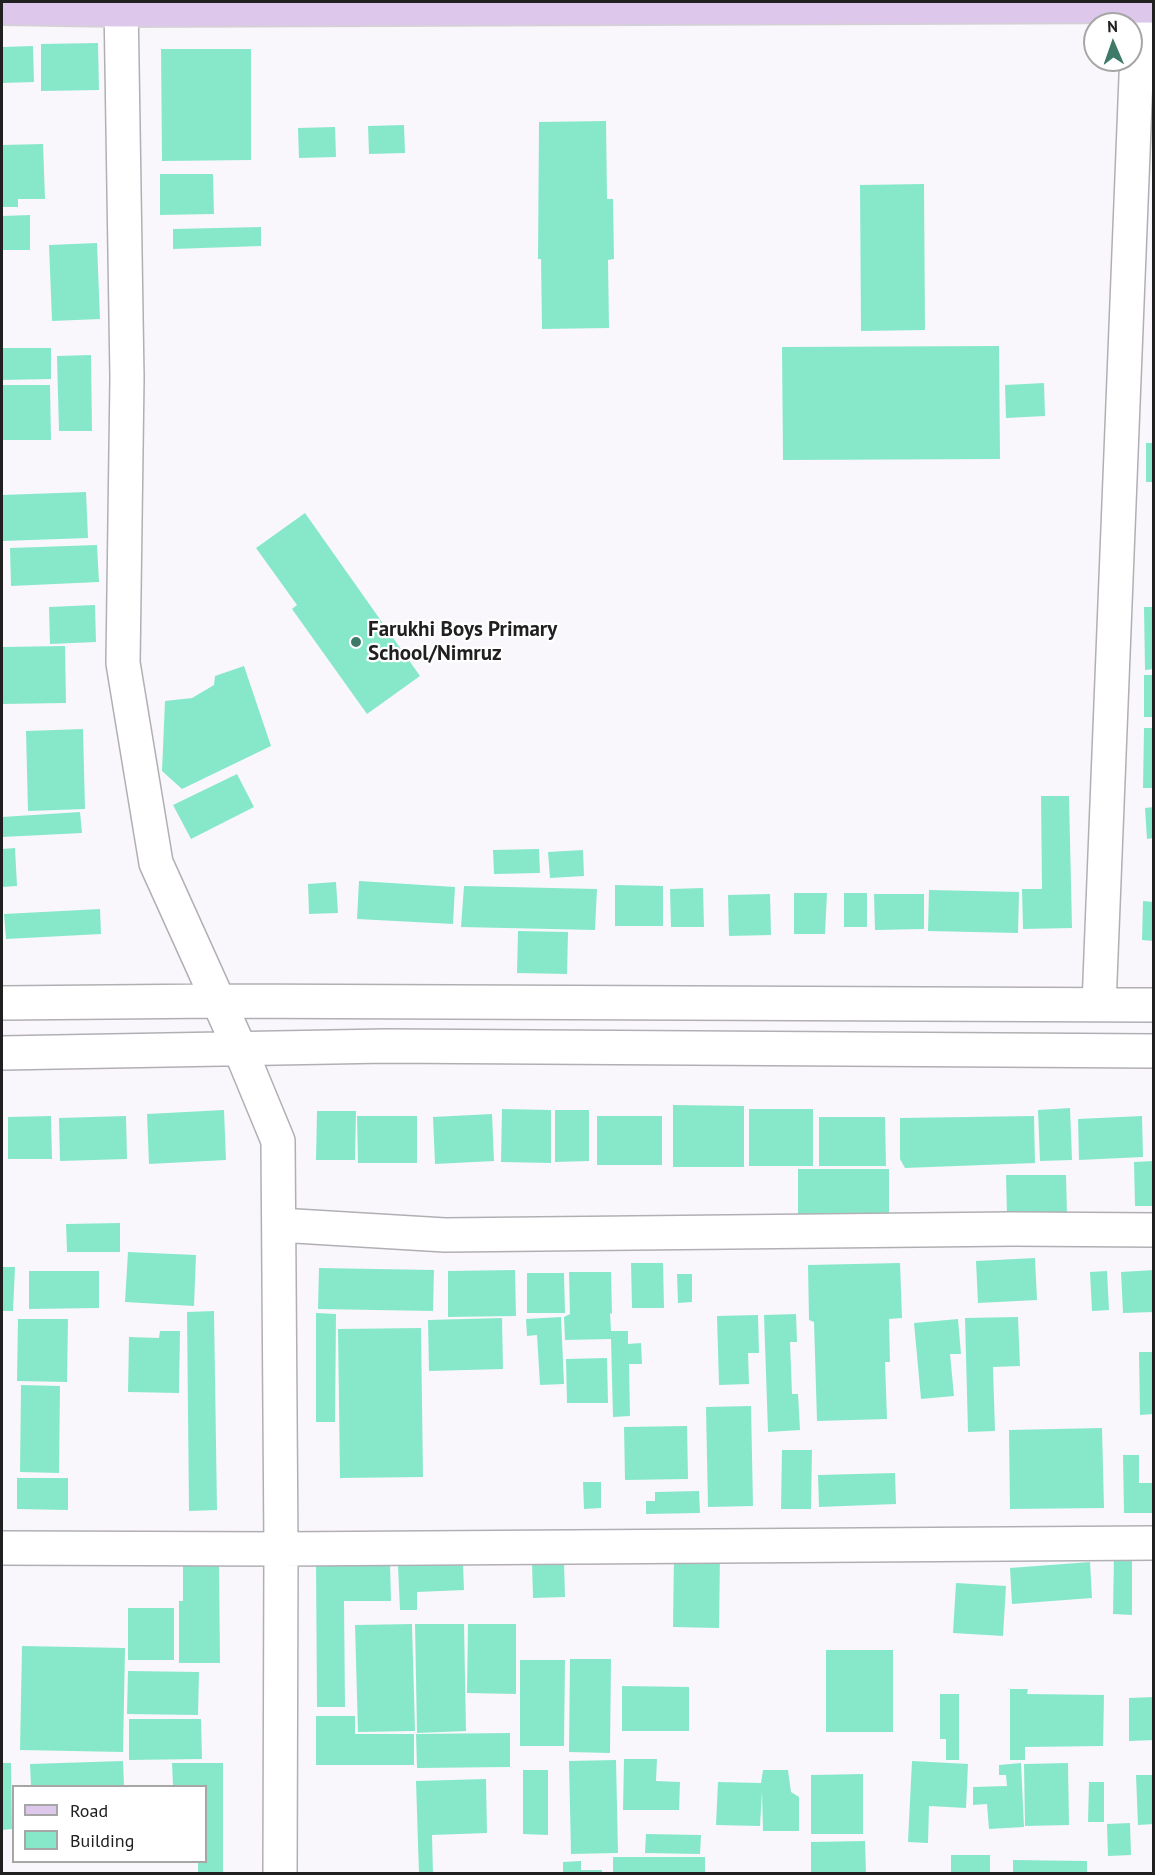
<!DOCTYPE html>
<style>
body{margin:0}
#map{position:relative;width:1155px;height:1875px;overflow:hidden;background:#f9f7fb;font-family:"PT Sans",sans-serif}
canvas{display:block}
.frame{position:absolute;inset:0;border:3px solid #212021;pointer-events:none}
.legend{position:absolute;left:12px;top:1785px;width:195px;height:78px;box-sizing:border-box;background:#fff;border:2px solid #a6a6a6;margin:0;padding:8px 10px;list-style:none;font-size:18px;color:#212021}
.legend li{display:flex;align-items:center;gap:12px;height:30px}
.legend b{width:30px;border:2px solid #a6a6a6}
.north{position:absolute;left:1083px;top:12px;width:60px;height:60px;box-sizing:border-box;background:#fff;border:2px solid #a6a6a6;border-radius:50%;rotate:358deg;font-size:16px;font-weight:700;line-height:24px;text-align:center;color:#212021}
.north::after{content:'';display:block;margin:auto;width:21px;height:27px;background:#3d7b68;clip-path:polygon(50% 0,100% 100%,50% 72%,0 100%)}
</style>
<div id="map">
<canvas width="1155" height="1875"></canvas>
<div class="frame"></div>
<ul class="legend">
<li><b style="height:8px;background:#ddc7eb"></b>Road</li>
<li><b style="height:16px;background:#87e8c9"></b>Building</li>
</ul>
<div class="north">N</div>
</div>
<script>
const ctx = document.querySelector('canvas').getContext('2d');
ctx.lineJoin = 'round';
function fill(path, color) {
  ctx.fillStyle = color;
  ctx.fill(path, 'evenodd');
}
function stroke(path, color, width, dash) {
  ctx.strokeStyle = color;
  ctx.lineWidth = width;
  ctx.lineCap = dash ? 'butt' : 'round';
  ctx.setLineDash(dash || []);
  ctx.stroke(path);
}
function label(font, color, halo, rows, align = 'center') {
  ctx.font = font + ' "PT Sans",sans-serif';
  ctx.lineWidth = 4.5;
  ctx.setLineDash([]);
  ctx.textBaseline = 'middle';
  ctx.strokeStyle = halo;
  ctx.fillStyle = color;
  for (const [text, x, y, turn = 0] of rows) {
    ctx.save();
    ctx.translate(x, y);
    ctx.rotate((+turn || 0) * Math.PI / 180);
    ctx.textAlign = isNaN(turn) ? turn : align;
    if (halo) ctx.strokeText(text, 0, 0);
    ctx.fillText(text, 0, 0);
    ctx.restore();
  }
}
const building = new Path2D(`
 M98,43L99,90L41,91V44Z
 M33,46L34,82L2,83V47Z
 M161,49H251V160L162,161Z
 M606,121L607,199H613L614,259L608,260L609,328L542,329L541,259H538L539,122Z
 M404,125L405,153L369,154L368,126Z
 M335,127L336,157L299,158L298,128Z
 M43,144L45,199H18V207H2V145Z
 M160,174H213L214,214L160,215Z
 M924,184L925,330L861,331L860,185Z
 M30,215V250H2V216Z
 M261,227V246L173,249V229Z
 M97,243L100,319L52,321L49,245Z
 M999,346L1000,459L783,460L782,347Z
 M2,348H51V379L2,380Z
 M91,355L92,431H59L57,356Z
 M1044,383L1045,416L1006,418L1005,385Z
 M2,385H50L51,440H2Z
 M1146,443H1154V482H1146Z
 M86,492L88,538L2,541V495Z
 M305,513L420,676L367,714L292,609L297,605L256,548Z
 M97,545L99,582L11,586L10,548Z
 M95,605L96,642L50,644L49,607Z
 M1144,607H1154V669L1145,670Z
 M65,646L66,703L2,704V647Z
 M244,666L271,746L182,789L162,771L165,701L192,698L214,685L215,676Z
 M1144,675H1154V717H1144Z
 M1144,728H1154V788H1143Z
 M83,729L85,809L28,811L26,731Z
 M237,774L254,807L191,839L173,805Z
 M1041,796H1069L1072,928L1023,929L1022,889H1042Z
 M1154,807V838L1147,839L1145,808Z
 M80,812L82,833L2,837V817Z
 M15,848L17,886L2,887V849Z
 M539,849L540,873L494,874L493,850Z
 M583,850L584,876L550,878L548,852Z
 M359,881L455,887L453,924L357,919Z
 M336,882L338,913L309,914L308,884Z
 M615,885L663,886V926H615Z
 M464,886L597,889L595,930L461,927Z
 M703,888L704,927H671L670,889Z
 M929,890L1019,892L1018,933L928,931Z
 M794,893H827L825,934H794Z
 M844,893H867V927H844Z
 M770,894L771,935L729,936L728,895Z
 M874,894H924V929L875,930Z
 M1143,901L1154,902V941L1142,940Z
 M100,909L101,934L6,939L4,914Z
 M518,931L568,932L567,974L517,973Z
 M673,1105L744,1106V1167H673Z
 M1070,1108L1072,1160L1040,1161L1038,1110Z
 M502,1109L551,1110V1163L501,1162Z
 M749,1109H813V1166H749Z
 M224,1110L226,1160L149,1164L147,1114Z
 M555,1110H589V1161L555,1162Z
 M317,1111H356L355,1160H316Z
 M492,1114L494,1161L435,1164L433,1117Z
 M51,1116L52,1159H8V1117Z
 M126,1116L127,1159L60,1161L59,1118Z
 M357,1116H417V1163H358Z
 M597,1116H662V1165H597Z
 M1034,1116L1035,1163L905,1168L900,1159V1118Z
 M1142,1116L1143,1157L1079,1160L1078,1119Z
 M819,1117H885L886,1166H819Z
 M1154,1161V1206H1135L1134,1162Z
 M798,1169H889V1213L798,1214Z
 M1006,1175H1066L1067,1215L1007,1216Z
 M120,1223V1252H67L66,1224Z
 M128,1252L196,1255L194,1306L125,1302Z
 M1035,1258L1037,1300L978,1303L976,1261Z
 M631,1263H663L664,1308H632Z
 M900,1263L902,1318L889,1319L890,1362H885L887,1419L817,1421L814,1322L809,1320L808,1265Z
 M2,1267H15L13,1311H2Z
 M319,1268L434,1270L433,1311L318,1309Z
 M515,1270L516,1316L448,1317V1271Z
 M1154,1270V1312L1123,1313L1121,1272Z
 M29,1271H99V1308L29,1309Z
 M1107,1271L1109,1310L1092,1311L1090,1272Z
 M569,1272H611L612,1314L610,1313L611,1331H628V1344L641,1343L642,1364H629L630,1416L613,1417L611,1339L565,1340L564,1317L570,1314Z
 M527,1273H564L565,1313H527Z
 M677,1274H692V1302L678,1303Z
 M214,1311L217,1510L189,1511L187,1312Z
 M316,1313L336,1314L335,1422H316Z
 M796,1314L797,1342H790L792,1394H798L800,1430L768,1432L764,1315Z
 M758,1315L759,1353H748L749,1384L719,1385L717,1316Z
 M561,1317L564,1384L540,1385L537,1335L527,1336L526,1319Z
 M1018,1317L1020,1366L993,1367L995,1431L968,1432L965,1318Z
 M502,1318L503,1369L429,1371L428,1320Z
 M18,1319H68L67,1382L17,1381Z
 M958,1319L961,1354H950L954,1396L921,1399L914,1323Z
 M421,1328L423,1477L340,1478L338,1329Z
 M160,1331H180L179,1393L128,1392L129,1337L159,1338Z
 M1139,1352H1154V1414L1140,1415Z
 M607,1358L608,1403H567L566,1359Z
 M21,1385L60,1386L59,1473L20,1472Z
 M751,1406L753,1506L708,1507L706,1407Z
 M687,1426L688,1479L625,1480L624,1427Z
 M1102,1428L1104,1508L1010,1509L1009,1430Z
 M782,1450H812L811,1509H781Z
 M1123,1455H1139V1483H1154V1513H1124Z
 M895,1473L896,1504L819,1507L818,1475Z
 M17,1478H68V1510L17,1509Z
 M583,1482H601V1508L584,1509Z
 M699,1491L700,1513L646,1514V1501H655V1492Z
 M1114,1554H1132V1615L1113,1614Z
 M674,1555H720L719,1628L673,1627Z
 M564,1561L565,1597L533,1598L532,1562Z
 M390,1562L391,1601H344L345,1707H317L316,1563Z
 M1090,1562L1092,1598L1012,1604L1010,1568Z
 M219,1563L220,1663H179V1601H183V1564Z
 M463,1564L464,1590L417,1592V1610H400L398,1566Z
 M956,1583L1006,1586L1003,1636L953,1633Z
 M128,1608H174V1660H128Z
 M412,1624L415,1731L358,1732L355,1625Z
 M415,1624H464L466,1731L417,1733Z
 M468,1624H516V1694L467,1693Z
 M22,1646L125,1648L123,1752L20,1750Z
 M826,1650H893V1732H826Z
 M570,1659H611L610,1753L569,1752Z
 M520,1660H565L564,1746H520Z
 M128,1671L199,1672L198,1715L127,1714Z
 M622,1686L689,1687V1731H622Z
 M1010,1689H1028L1027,1694L1104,1695L1103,1746L1025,1747V1760H1010Z
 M940,1694H959V1760H946V1739H940Z
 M1154,1697V1740L1129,1741V1698Z
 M316,1716H355V1734H414V1765H316Z
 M129,1719H201L202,1759L129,1760Z
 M510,1733V1767L417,1768L416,1734Z
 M624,1759H657L656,1781L680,1782L679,1810H623Z
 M616,1760L618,1853L571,1854L569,1761Z
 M123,1761L124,1786H31L30,1764Z
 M912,1761L968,1764L966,1808L929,1806L928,1843L908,1842Z
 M2,1763H11L12,1829L2,1830Z
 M172,1763H223V1873H198V1862H206V1786H173Z
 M1021,1763L1024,1827L989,1829L987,1804L973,1805V1787L1007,1786L1006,1775H999V1765Z
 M1068,1763L1069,1825L1025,1826L1024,1764Z
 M523,1770H548V1835L523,1834Z
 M763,1770H788L791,1792L799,1797V1831H763L762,1792L760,1826L716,1825L718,1782L761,1783Z
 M863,1774V1834H811V1775Z
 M1136,1775H1154V1824L1138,1825Z
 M486,1779L487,1833L432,1835L433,1874H419L416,1781Z
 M1089,1782H1104V1822H1088Z
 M1130,1823L1131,1855L1108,1856L1107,1824Z
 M646,1834L701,1835L700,1854L645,1853Z
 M865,1841L866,1874H811V1842Z
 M951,1855H990V1874H951Z
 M613,1857H705V1874H613Z
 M1013,1860L1087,1861V1874H1013Z
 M581,1861V1870H602V1874H563V1862Z`);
const minor = new Path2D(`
 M121,2L127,378L123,663L156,863L240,1049L278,1141L281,1549L280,1874
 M2,1003L218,1001L1154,1005
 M1099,1005L1139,2
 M2,1053L386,1046L1154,1051
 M279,1225L445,1235L1013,1229L1154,1230
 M2,1548L281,1549L1154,1543`);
const major = new Path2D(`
 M2,8L121,10L1154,6`);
const markers = [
 [356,642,6,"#3d7b68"]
];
const poiNames = [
 ["Farukhi Boys Primary",368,630],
 ["School/Nimruz",368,654]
];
fill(building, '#87e8c9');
stroke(minor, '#b1afb3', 36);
stroke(major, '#d3d2d3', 36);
stroke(minor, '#fff', 33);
stroke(major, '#ddc7eb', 33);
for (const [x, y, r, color] of markers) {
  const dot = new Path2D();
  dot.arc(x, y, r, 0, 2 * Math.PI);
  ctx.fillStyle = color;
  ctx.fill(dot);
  stroke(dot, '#fff', 2);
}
label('bold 21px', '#212021', '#fff', poiNames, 'left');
</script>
